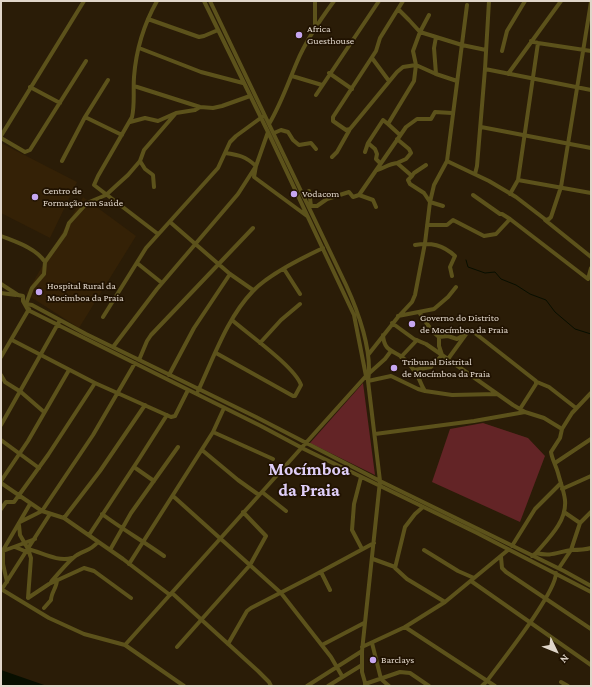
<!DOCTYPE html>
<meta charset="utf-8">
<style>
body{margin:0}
#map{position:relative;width:592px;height:687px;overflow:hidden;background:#2a1c07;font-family:"Crimson Pro",serif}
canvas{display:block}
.frame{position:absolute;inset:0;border:2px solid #e0d6ca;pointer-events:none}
.north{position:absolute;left:536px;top:631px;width:40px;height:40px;-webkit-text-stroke:3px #201201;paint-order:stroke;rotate:133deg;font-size:11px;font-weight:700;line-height:16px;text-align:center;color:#e0d6ca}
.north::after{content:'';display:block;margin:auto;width:14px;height:18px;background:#e0d6ca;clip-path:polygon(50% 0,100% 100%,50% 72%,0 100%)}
</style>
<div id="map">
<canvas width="592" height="687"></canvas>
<div class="frame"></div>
<div class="north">N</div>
</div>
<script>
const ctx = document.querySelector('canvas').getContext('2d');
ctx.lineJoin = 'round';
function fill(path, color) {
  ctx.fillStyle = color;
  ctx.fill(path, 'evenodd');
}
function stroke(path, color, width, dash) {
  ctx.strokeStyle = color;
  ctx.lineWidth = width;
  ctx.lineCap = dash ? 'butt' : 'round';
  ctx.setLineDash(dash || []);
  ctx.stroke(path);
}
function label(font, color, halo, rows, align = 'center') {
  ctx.font = font + ' "Crimson Pro",serif';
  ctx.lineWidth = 3.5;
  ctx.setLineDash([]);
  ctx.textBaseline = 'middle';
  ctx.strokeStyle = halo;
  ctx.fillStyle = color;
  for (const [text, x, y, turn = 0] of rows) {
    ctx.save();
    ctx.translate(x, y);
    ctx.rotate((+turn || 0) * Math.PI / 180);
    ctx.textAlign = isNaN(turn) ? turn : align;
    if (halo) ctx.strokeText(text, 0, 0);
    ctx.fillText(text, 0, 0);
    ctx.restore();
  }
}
const built = new Path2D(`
 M1,143L77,182L50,238L1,213Z
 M83,197L136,236L79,328L26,294Z`);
const green = new Path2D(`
 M363,383L375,475L310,443Z
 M483,423L528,438L545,456L520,522L432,482L450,429Z`);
const water = new Path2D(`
 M1,670L47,686H1Z`);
const stream = new Path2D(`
 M466,260L468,267L485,273L495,272L501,279L516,285L530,294L546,300L555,312L575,329L591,334`);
const minor = new Path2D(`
 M157,1C144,24 136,51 134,77C133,91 135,104 132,117L98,176L94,185L158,234
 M204,1L268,132L354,315L366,376L368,380
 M210,1L346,285C358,311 373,352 368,381L380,481L362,651V672L366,686
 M315,1V26
 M467,5L447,161L489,181L516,197L546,220L549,219L551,217L561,187L591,2
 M429,15L420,32L462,45L486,50
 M148,19L199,37L204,36L218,30
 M531,41L538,43L591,51
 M139,48L201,72L243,83
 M502,51L507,31L525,1
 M372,58L389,81
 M485,69L591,90
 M329,73L352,89
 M436,74L434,48L436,37
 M508,74L561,1
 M292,76L322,85
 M134,86L200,107L213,108L222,106L250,96
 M30,87L60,103
 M316,95L379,1
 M85,117L122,135
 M130,122L145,118L158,121L176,113L195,110L200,107
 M269,124C281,104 288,83 297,62C306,40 320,20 334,1
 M388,124L400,135
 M481,127L591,148
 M350,129L346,130L333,121V117L376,51L380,38L403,1
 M274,133L281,130L288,132L293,140L299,145L311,143L316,149
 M1,136L84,1
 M1,137V138L25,152L30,150L86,61
 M368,143L375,149L377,154L376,159L380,163
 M365,152L368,143L383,120L388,124L414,81L416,65L436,74L457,81
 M225,153C239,155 245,156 256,166L254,177L307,216
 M332,157L337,152L350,129L397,72L403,67L416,65L413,51L420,32L409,20L398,9
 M62,161L85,117L108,80
 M140,161L145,169L153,175L154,187
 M397,163L406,159L411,153L409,149L397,139
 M377,170C384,168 389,164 397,163L412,176L408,180L410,184L424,193L430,202L443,206
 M475,174L477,166L485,69L489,1
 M412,176L414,173L426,165
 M518,180L591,193
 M309,191L311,206H317L327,199L349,192L353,197L359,195L373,200L376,207
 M510,194L518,180L538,43
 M359,195L406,127L417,119H431L435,112L452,113
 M473,195L500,214H502L510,219L588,279L591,268
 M545,220L591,257
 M170,222L230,274L253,290
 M427,225H447L453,220L484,236L496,234L510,219
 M1,236C16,242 36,248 45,262
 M415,245C431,242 443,245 455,256L450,267L452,276
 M137,263L162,283
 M284,269L300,294
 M1,284L18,295L23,296V301L28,310L261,426L304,449L477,533L591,592
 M1,293L16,295
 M26,304L32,305L86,334L256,417L380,481L564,571L591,586
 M26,304L32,288L44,274L45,262L65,234L69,223L87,203L106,195L118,184L128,175L140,161L144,150L176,113
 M398,316L434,309L448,297L456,287
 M103,317L146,248L218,168L230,142L236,136L262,117
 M392,323L414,339L426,344L442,355L513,405L525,412L544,418L562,429
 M469,330H471L536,381V384L520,409
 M383,335C384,350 391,350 402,357C406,360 410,365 413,369C419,375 420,384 425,391L452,395L497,394
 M439,337L448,336L457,339L464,335
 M12,340L95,383L171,417L175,416L188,390
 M260,343L281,320L300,304
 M113,347L157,289L238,194L256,166L268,132
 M216,353L293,396H295L301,385C295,367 248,334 232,320
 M368,355L398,317L412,302L415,295L425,243L430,202L434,185L447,161
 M1,357L29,309
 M401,357L417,340
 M448,359L469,330
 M139,360L147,341L151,335L253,228
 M414,370L431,367L442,355L439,346V337L432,331L419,312
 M1,375L5,382L21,392L44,412
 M169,375L194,328L230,274
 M368,381L391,376L418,389L425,391
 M537,382L549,387L576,408
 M198,391C214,357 227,318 253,291C269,274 302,258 323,248
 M1,425L59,322
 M213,432L273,459
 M375,434L474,421L525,412
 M1,440L39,468
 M202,450L238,480L259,495
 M555,463L591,439
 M134,467L154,481
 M361,477L354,504L352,530L362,549
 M1,481L28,441L69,370
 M1,483L42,511L64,518L123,559L170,595
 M562,489L591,476
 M262,492L286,511
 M173,496L281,593L331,657L342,676
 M423,507L415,514L405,527L395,568L407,579L445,602
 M1,509L6,502H14L48,455L95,383
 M564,512L580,523
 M102,514C122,529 143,541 164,556
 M64,518L100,471L145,405
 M20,522L42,511L93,435L135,363
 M19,525L20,535L28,549L31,558L28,598
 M89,535L139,459L167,415
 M512,546L535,509L561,483
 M15,547L27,552
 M28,549C43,553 57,562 72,558
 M110,550L131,513L178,447
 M424,550L458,571L474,578
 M2,552L30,504
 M536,553C552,557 557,552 571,550C578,550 584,550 591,548
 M532,556L536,553C549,538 567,521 565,500C564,491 560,481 558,473C556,466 552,459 551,452L560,438L562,429L572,413L591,393
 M501,557L502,568L506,572L591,629
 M373,559L395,567
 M129,564L213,432L224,408
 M559,568L571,550L580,523L591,512
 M321,572L330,590
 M471,581L591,665
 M7,582L3,564V551L35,539
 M51,582C57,575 70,559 77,555C86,549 89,552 98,542
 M1,589L49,618L84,634L125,645L184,686
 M2,589L50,514
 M172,593L258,671L269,682L271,686
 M28,598L49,584L84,568L94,571L131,598
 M44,608L51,600C51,593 57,587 57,580
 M405,627L495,686
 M372,643L381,679L389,686
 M228,644L247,611L251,608L311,577L374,543
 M125,645L313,435L366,376L385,359L391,351
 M322,645L364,623
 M177,647L250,565L266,536L243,512
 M362,647L405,627L445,602L508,550
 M561,682L568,686
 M365,684L400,672L410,673L429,686
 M307,686L362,651
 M328,686L362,665
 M482,686L487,681C501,662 556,593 556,573`);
const markers = [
 [299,35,4,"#c6a6f0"],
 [294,194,4,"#c6a6f0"],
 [35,197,4,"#c6a6f0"],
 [39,292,4,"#c6a6f0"],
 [412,324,4,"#c6a6f0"],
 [394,368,4,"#c6a6f0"],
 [373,660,4,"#c6a6f0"]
];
const poiNames = [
 ["Africa",307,29],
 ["Guesthouse",307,41],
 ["Centro de",43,191],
 ["Formação em Saúde",43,203],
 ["Vodacom",302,194],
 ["Hospital Rural da",47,286],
 ["Mocimboa da Praia",47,298],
 ["Governo do Distrito",420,318],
 ["de Mocímboa da Praia",420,330],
 ["Tribunal Distrital",402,362],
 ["de Mocímboa da Praia",402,374],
 ["Barclays",381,660]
];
const townNames = [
 ["Mocímboa",309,469],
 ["da Praia",309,490]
];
fill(built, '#342106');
fill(green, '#632426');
fill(water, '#080f00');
stroke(stream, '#080f00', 1);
stroke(minor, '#5c521b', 4);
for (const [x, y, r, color] of markers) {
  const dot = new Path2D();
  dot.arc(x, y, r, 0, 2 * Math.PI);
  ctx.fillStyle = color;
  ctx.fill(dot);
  stroke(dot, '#201201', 1.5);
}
label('10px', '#e0d6ca', '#201201', poiNames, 'left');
label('bold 18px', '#dfcef8', '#201201', townNames);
</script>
